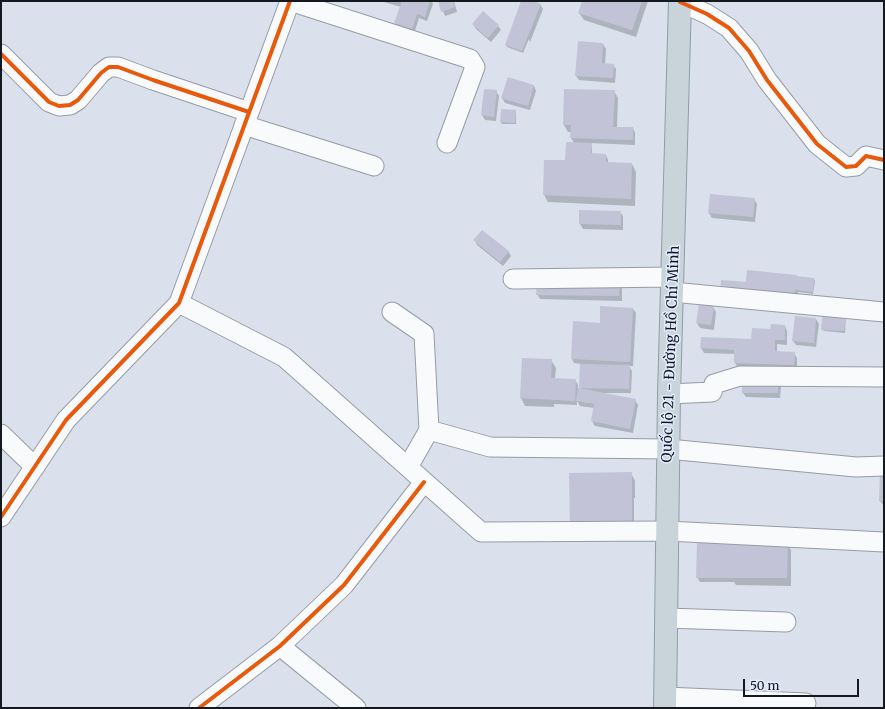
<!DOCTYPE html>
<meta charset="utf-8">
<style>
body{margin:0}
#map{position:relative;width:885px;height:709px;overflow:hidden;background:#dae1ed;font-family:Merriweather,serif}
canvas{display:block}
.frame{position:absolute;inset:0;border:2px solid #141920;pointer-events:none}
.scale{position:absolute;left:743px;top:679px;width:116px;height:18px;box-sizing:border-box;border:2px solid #141920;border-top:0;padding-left:5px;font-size:12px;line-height:14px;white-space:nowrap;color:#141920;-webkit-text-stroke:3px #e2ecfe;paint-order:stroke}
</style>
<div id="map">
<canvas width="885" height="709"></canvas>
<div class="frame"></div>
<div class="scale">50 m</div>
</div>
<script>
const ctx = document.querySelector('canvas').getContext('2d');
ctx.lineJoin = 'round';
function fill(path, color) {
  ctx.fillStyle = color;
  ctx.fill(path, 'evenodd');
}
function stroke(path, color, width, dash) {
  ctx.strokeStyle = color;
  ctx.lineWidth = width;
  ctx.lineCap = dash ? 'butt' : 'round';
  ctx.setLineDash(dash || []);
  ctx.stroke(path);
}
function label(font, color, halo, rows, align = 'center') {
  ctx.font = font + ' Merriweather,serif';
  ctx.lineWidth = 3;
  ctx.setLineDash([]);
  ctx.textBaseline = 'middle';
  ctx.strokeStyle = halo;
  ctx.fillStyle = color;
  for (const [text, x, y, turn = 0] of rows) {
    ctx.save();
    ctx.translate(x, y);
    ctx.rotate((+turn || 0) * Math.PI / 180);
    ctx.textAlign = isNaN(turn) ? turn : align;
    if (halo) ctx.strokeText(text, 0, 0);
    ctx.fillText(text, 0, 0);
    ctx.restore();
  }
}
const shadow = new Path2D(`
 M380,1H401V3H402L403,1H432L433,4L427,21L419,18L414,34L398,28L395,23L401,7Z
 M439,1H454L457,12L445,16Z
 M522,1H531L540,4L543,9L530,42L529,39L528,41L523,53L507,47L506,45Z
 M583,1H648L636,37L584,20L579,13Z
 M473,24L498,26L501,30L491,42L476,29Z
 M603,44L606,49L605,64L613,65L616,69L615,83L579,80L576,76Z
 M534,86L536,91L530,110L505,103L502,98Z
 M485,90L496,91L499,96L496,121L485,120L482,115Z
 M614,91L618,98L617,128H633L635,133V145L590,143L592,146V154L606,155L608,160V163L632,164L636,172L635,206L548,202L544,195L567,161L575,144L571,138L572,132H568L564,125Z
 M515,111L516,113V124H502L501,122Z
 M754,199L757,204L755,222L712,218L709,213Z
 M620,212L623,216V230L583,229L580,224Z
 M475,241L508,251L511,256L503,266L477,245Z
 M797,277L814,279L815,281L813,294L798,292V295L746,283Z
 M619,284L622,289V301L540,299L537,294Z
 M713,307L716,312L714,330L700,328L697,323Z
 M633,309L636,313L633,366H629L632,371L631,393H602L635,400L638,405L633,433L595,426L592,421L594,408L580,406L577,401V405L554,404V407L525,406L521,398L551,360L556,368L555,379L575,380L578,385V389L582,390L580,387L581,364L574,363L572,359L601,324Z
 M846,314L845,333L824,331L822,329Z
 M816,319L819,324L816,347L796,345L793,341Z
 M785,326L787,331V345L777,344V352L794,353L797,358V370L738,368L735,363V354L704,353L701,348L752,340Z
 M778,381L781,386L780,398L746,397L743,393Z
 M881,469H884V506L880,501Z
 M631,473L635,481V498H634V534L574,535Z
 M787,543L791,550V586L736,585L734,582H700L697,577Z`);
const building = new Path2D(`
 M402,1H430L425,17L417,14L412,29L394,23Z
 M438,1H453L455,7L441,12Z
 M521,1H534L541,4L522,51L505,45Z
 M582,1H642L632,30L578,13Z
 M483,11L499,25L488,38L472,24Z
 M578,41L603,43L602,63L614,64L613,78L575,76Z
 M508,77L534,85L528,106L501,98Z
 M484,89L497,90L494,117L481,115Z
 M564,89L615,90L613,127H633V140L570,138L571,125H563Z
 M501,109L516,110L515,123L500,122Z
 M566,142L592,143L591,153L606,154V162L632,163L631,199L543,195L544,160H565Z
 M710,194L755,198L753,217L708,213Z
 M579,210L621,211V225L579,224Z
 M482,230L509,251L500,262L473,240Z
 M747,270L797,275V276L814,278L813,292L795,290V296L720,294L721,280L746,282Z
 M537,282L620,283L619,296L536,295Z
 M699,304L714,306L711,325L696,323Z
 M600,306L633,308L630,362L571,359L573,321L600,323Z
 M823,309L846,311L844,331L821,330Z
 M795,316L816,318L814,343L792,341Z
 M771,324L785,325V340H775V351L795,352L794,365L734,363V350L700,348L701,337L751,339L752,328L770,329Z
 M522,358L552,359L551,378L576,379L575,401L520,398Z
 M580,364L630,365L629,389L579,388Z
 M742,380H778V393H742Z
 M578,388L636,399L630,429L591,421L594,404L576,401Z
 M880,468H884V501H879Z
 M632,472V529L570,530L569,473Z
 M697,541L788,542L787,578H696Z`);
const minor = new Path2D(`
 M290,1L470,59L475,67L447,143
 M680,2L707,14L729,28L749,51L767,80L817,144L846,167L856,166L866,156L884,160
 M1,54L49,102L59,106L70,105L78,100L101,73L109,67H118L153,80L249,112
 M244,125L374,166
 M513,279L673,277
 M672,292L884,312
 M179,303L284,357L481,532L667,531L884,542
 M392,312L424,334L429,430L408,467
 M669,394L712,392L714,384L740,376L884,377
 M429,430L490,447L668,449L856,467L884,466
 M1,434L35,467
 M1,517L66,420L179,303L290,1
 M666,618L786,622
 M280,646L356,708
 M665,697L806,703
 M199,708L280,646L344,585L424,482`);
const highway = new Path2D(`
 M665,708L669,394L680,1`);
const cycleway = new Path2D(`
 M680,2L707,14L729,28L749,51L767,80L817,144L846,167L856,166L866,156L884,160
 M1,54L49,102L59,106L70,105L78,100L101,73L109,67H118L153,80L249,112
 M1,517L66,420L179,303L290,1
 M199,708L280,646L344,585L424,482`);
const streetNames = [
 ["Quốc lộ 21 - Đường Hồ Chí Minh",671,354,-88]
];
fill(shadow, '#0003');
fill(building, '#c3c3d7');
stroke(minor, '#969ca4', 21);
stroke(highway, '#8e9da8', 24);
stroke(minor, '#f9fafc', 19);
stroke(highway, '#c8d4da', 22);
stroke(cycleway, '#e8590c', 4);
label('14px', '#141920', '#e2ecfe', streetNames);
</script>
